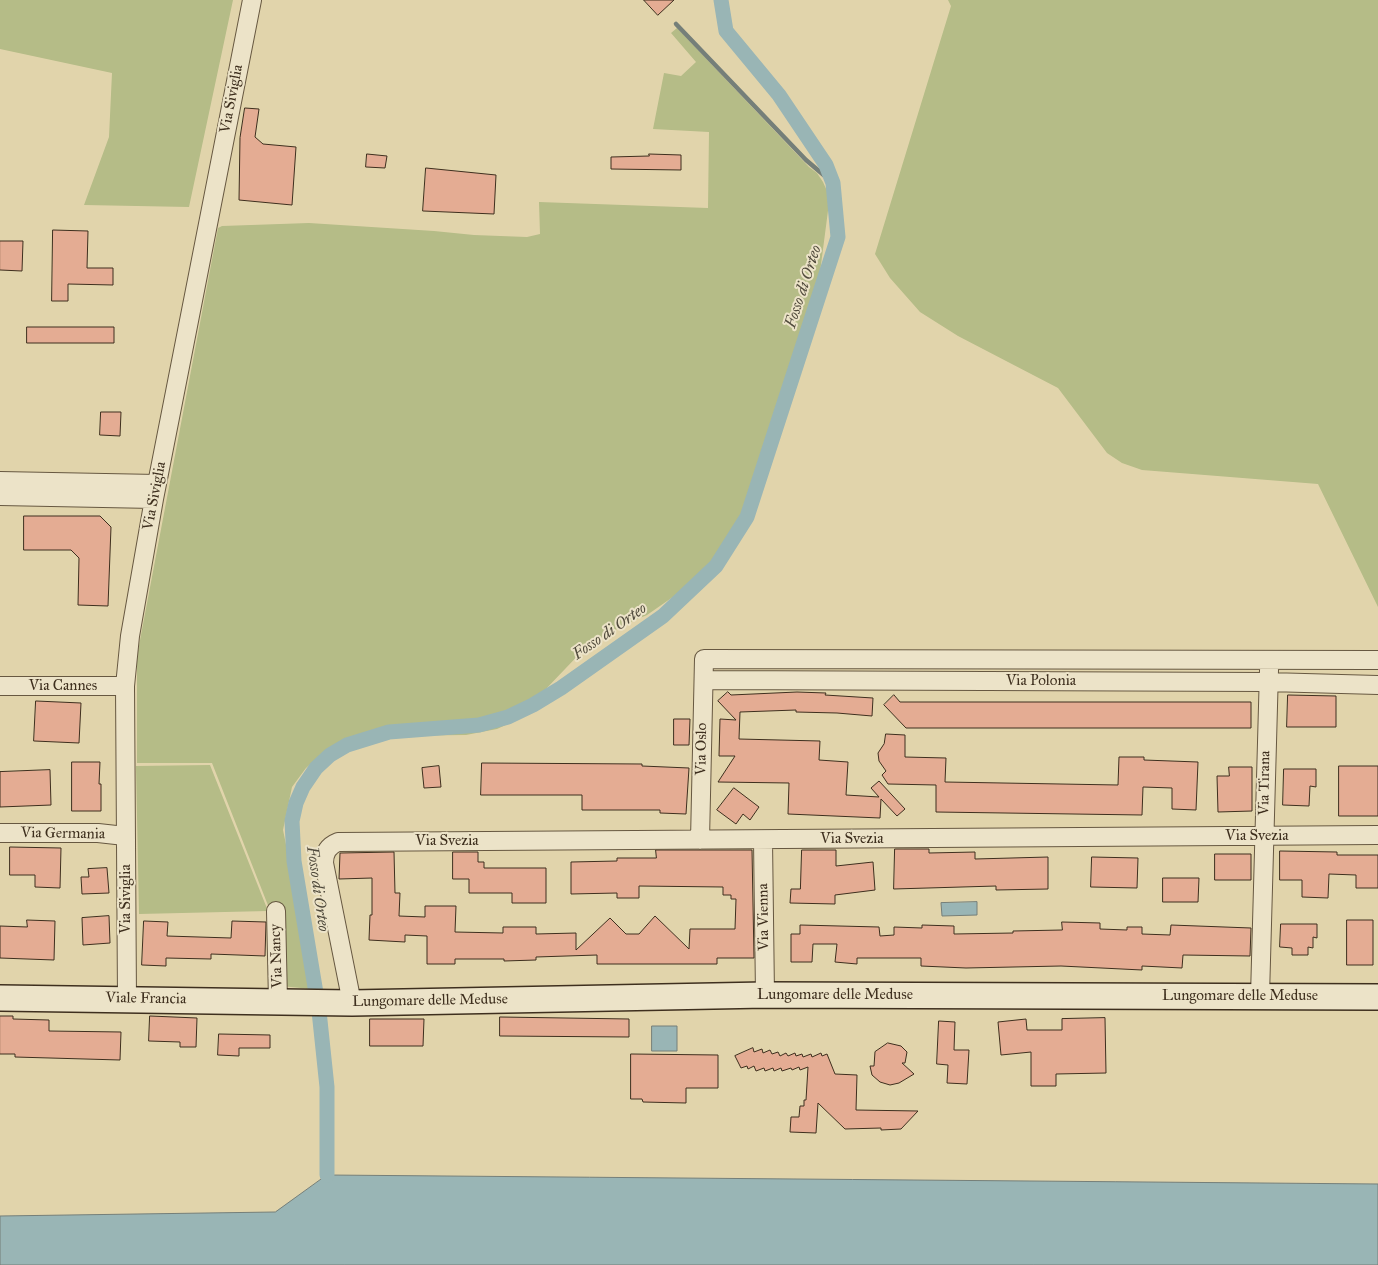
<!DOCTYPE html>
<style>
body{margin:0}
canvas{display:block;background:#e1d4ab}
</style>
<canvas width="1378" height="1265"></canvas>
<script>
const ctx = document.querySelector('canvas').getContext('2d');
ctx.lineJoin = 'round';
function fill(path, color) {
  ctx.fillStyle = color;
  ctx.fill(path, 'evenodd');
}
function stroke(path, color, width, dash) {
  ctx.strokeStyle = color;
  ctx.lineWidth = width;
  ctx.lineCap = dash ? 'butt' : 'round';
  ctx.setLineDash(dash || []);
  ctx.stroke(path);
}
function label(font, color, halo, rows, align = 'center') {
  ctx.font = font + ' "IM FELL Great Primer",serif';
  ctx.lineWidth = 4;
  ctx.setLineDash([]);
  ctx.textBaseline = 'middle';
  ctx.strokeStyle = halo;
  ctx.fillStyle = color;
  for (const [text, x, y, turn = 0] of rows) {
    ctx.save();
    ctx.translate(x, y);
    ctx.rotate((+turn || 0) * Math.PI / 180);
    ctx.textAlign = isNaN(turn) ? turn : align;
    if (halo) ctx.strokeText(text, 0, 0);
    ctx.fillText(text, 0, 0);
    ctx.restore();
  }
}
const green = new Path2D(`
 M0,0H233L189,207L84,205L109,137L112,73L0,49Z
 M948,0H1378V607L1318,484L1142,470L1122,463L1107,453L1058,388L958,336L920,312L890,278L875,254L951,6Z
 M677,28L809,167L817,173L823,182L827,191L829,203L819,280L811,311L807,348L783,428L756,477L742,519L720,554L693,583L647,615L626,624L587,646L522,714L510,723L497,729L466,735L382,736L354,741L322,754L306,768L292,787L283,830L295,888L311,989L281,986L271,913L212,763H137V656L218,228L222,226L309,223L434,231L474,235L527,237L540,234L539,202L708,208L709,132L653,129L664,73L681,76L696,62L671,33Z
 M210,765L268,911L139,914L136,766Z`);
const water = new Path2D(`
 M977,902V915L942,916L941,903Z
 M652,1026H677V1051H652Z
 M327,1175L1378,1184V1265H0V1216L275,1212Z`);
const stream = new Path2D(`
 M676,24L806,160L833,183`);
const canal = new Path2D(`
 M327,1175V1087L319,1011L294,861L292,821L296,803L303,787L316,768L330,755L347,745L389,732L479,725L508,717L533,705L561,688L663,616L716,566L747,517L838,237L833,183L826,165L779,95L726,31L721,0`);
const building = new Path2D(`
 M644,0H674L658,15Z
 M245,108L259,109L255,137L263,144L296,147L292,205L239,200L240,138Z
 M367,154L387,156L385,168L366,167Z
 M649,154L681,155V170L611,169V157L649,156Z
 M426,168L496,175L494,214L423,211Z
 M53,230L88,231L87,268H113V285L68,284V301H52Z
 M0,241H23L22,271L0,270Z
 M27,327H114V343H27Z
 M101,412H121L120,436L100,435Z
 M24,516H100L111,527L108,606L78,605L79,558L71,550H24Z
 M728,692L731,695L797,692L826,693L825,695L873,698L872,716L837,713L796,712V710L740,712L739,739L820,741L819,760L848,762L846,795L879,797L871,788L879,781L905,809L897,816L881,799L880,818L788,814L789,783L718,782L735,756H719L720,719L736,720L718,701Z
 M894,695L900,702H1251V728H906L884,705Z
 M1288,695L1336,696V727H1287Z
 M36,701L81,703L79,743L34,741Z
 M674,719H690L689,745H674Z
 M886,734L905,735V757L946,758L945,782L1118,785L1119,757H1144V760L1198,762L1196,810L1172,809V788L1143,787L1142,815L936,812V785L888,784L882,775L886,771L879,761L878,753L884,744Z
 M72,762H100L99,784H101V811H72Z
 M482,763L642,764V766L689,768L686,814L660,813V810H582V795H481Z
 M439,766L441,787L424,788L422,768Z
 M1339,766H1378V816H1339Z
 M1229,767H1252V811L1218,812L1217,776H1229Z
 M1284,769H1316V787L1310,786L1309,806L1283,805Z
 M50,770L51,805L0,807V772Z
 M734,788L759,807L750,820L743,814L736,824L717,810Z
 M10,847L61,848L60,888L35,887V875H10Z
 M895,849H929V853L975,852V859L1048,857V889L996,890V886L894,889Z
 M656,850H752L754,958H717V964H597V955L536,957V960L504,961V959H455V964H427V936L405,935V942L369,940L370,915H372V878L339,879L340,853L394,852L395,893H400L399,916L425,917V906H456L455,932L503,933V927H536V934L576,933V950L610,918L626,934H639L655,916L689,949L690,929H735L736,899H731V895H723V887L639,886V898H617V893L571,894V862L617,861V858H656Z
 M802,850H836V866L873,862L875,890L835,895V904L790,903L791,889H800Z
 M1280,851L1337,852V855H1378V888H1356V875L1329,874L1328,898L1302,897V880H1280Z
 M453,852H478V862H484V868H546V903H512V893H469V879H453Z
 M1215,854H1251V880H1215Z
 M1092,857L1138,858L1137,888L1091,887Z
 M107,868L109,893L82,894L81,877H89L88,869Z
 M1163,878H1199L1198,902H1163Z
 M109,916L110,943L83,945L82,918Z
 M27,920L55,921L54,960L0,958V926L27,927Z
 M1347,920H1373V965H1347Z
 M144,921L168,922L167,936L231,938L232,921L266,922L265,956L211,954V959L166,958V966L142,965Z
 M1062,922L1100,923V929L1127,930V927H1142V934L1170,935L1171,925L1251,928L1250,956L1183,955L1182,968L1142,966V970L1061,966L966,968L921,966V958H857V964L835,962L837,944H813L812,962H791V934H800V925L879,927L880,936L894,935V927L922,928V925L954,926V934L1013,933V931L1062,930Z
 M1281,924H1317V938L1313,937V948L1308,947V955H1292V948L1280,947Z
 M0,1016H13V1019L49,1020V1031L121,1032L120,1060L15,1057V1054H0Z
 M150,1016L197,1018L196,1047H180V1042L149,1041Z
 M500,1017L629,1019V1037L500,1036Z
 M1105,1018L1106,1073L1056,1074V1086H1031V1052L1001,1055L998,1022L1026,1019L1027,1030H1062V1019Z
 M370,1019H424L423,1046H370Z
 M939,1021L955,1022L954,1050H969L967,1084L947,1083L948,1065L937,1064Z
 M219,1034L270,1035V1048H239V1056L218,1055Z
 M888,1043L901,1046L907,1052L905,1063H902L914,1074L899,1083L890,1085L880,1082L872,1075L870,1066H874L875,1052Z
 M753,1048L754,1052L762,1049L763,1053L770,1050L772,1054L778,1052L780,1056L786,1053L788,1056L795,1053L796,1056L802,1054L803,1057L811,1054L812,1057L821,1053L822,1056L827,1054L835,1074L857,1075L856,1110L918,1111L901,1129L881,1130V1128L845,1129L818,1103L816,1133L790,1132L791,1117H799L800,1106H804V1100H806L808,1067L800,1070L799,1067L792,1070L791,1068L782,1071L781,1068L774,1071L773,1068L765,1071L764,1068L756,1071L754,1066L748,1069L747,1066L741,1068L735,1056Z
 M631,1054L718,1055V1088H686V1103L643,1102L642,1099H631Z`);
const minor = new Path2D(`
 M0,481L157,484
 M0,496L154,499
 M704,680L1268,682L1378,685
 M0,686H125
 M0,833H98L125,836
 M700,840L704,659L1378,660
 M763,840L765,995
 M276,911L278,1001
 M1260,996L1269,670
 M127,1000L125,686L130,636L154,499L252,0
 M352,1003L324,863C324,853 328,846 338,842L1378,835`);
const secondary = new Path2D(`
 M0,998L352,1003L765,995L1378,997`);
const streetNames = [
 ["Via Siviglia",232,99,-79],
 ["Via Siviglia",155,496,-79],
 ["Via Polonia",1041,681],
 ["Via Cannes",63,686],
 ["Via Oslo",702,749,-89],
 ["Via Tirana",1265,783,-89],
 ["Via Germania",63,834,1],
 ["Via Svezia",1257,836],
 ["Via Svezia",852,839],
 ["Via Svezia",447,841],
 ["Via Siviglia",126,899,-90],
 ["Via Vienna",764,917,-91],
 ["Via Nancy",277,956,-92],
 ["Lungomare delle Meduse",835,995],
 ["Lungomare delle Meduse",1240,996],
 ["Viale Francia",146,999,1],
 ["Lungomare delle Meduse",430,1001,-1]
];
const waterNames = [
 ["Fosso di Orteo",804,287,-72],
 ["Fosso di Orteo",610,632,-35],
 ["Fosso di Orteo",317,889,82]
];
fill(green, '#b5bc87');
fill(water, '#99b5b5');
stroke(water, '#757f79', 1);
stroke(stream, '#757f79', 4.5);
stroke(canal, '#99b5b5', 15);
fill(building, '#e4ac93');
stroke(building, '#3e2f1e', 1);
stroke(minor, '#675841', 20);
stroke(secondary, '#3e2f1e', 28);
stroke(minor, '#ece3c8', 18);
stroke(secondary, '#ece3c8', 25);
label('15px', '#3e2f1e', '#ece3c8', streetNames);
label('italic 16px', '#504a3c', '#ece3c8', waterNames);
</script>
